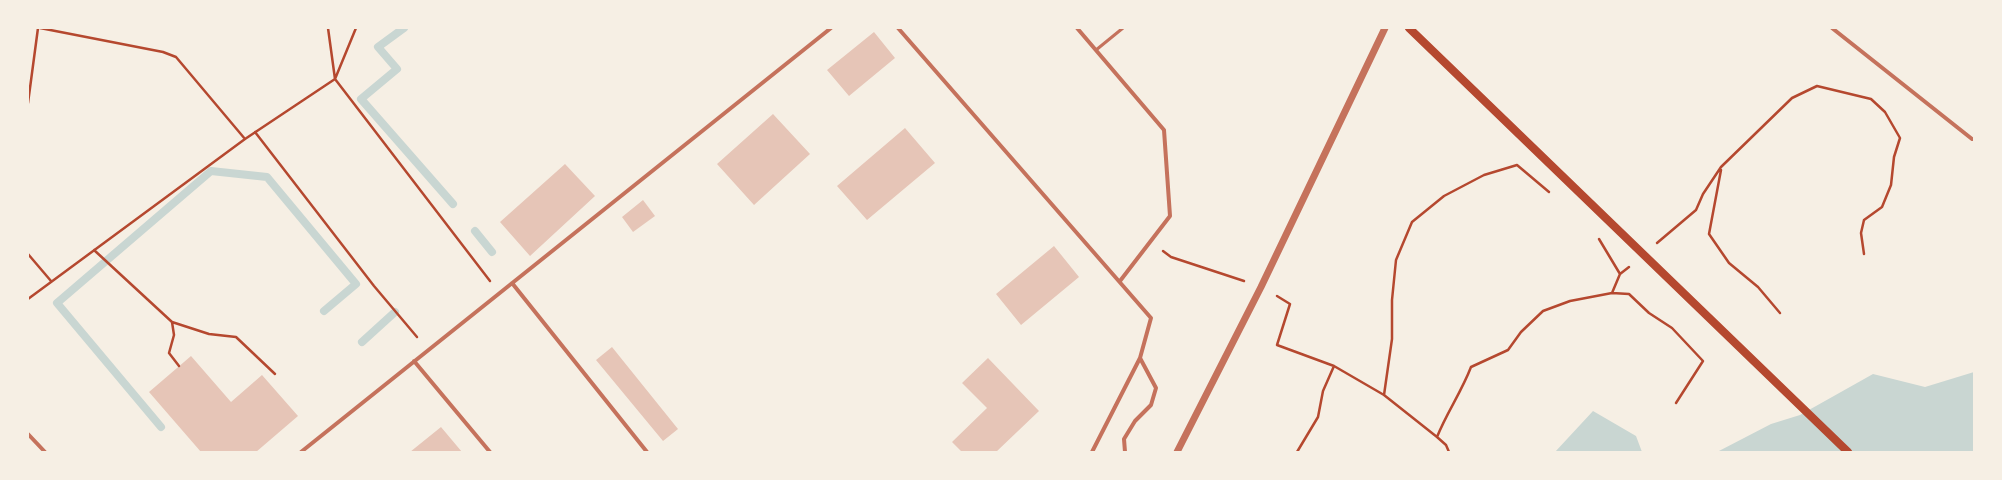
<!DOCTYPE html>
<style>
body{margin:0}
#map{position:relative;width:2002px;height:480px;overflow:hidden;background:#f6efe4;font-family:"Titillium Web",sans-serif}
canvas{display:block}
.frame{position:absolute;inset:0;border:29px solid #f6efe4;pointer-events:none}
</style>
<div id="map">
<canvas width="2002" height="480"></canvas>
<div class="frame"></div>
</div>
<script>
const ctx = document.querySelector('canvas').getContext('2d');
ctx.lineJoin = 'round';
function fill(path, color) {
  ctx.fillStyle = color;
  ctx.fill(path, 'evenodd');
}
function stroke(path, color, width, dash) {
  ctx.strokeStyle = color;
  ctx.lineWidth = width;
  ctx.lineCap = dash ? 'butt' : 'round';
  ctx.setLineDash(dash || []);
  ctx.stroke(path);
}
const water = new Path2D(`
 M1974,372V452H1717L1771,424L1800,415L1873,374L1925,387Z
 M1593,411L1636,436L1642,452H1555Z`);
const stream = new Path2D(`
 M404,28L378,47L397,69L361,99L453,204
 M475,231L492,252
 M362,342L395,312
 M161,427L57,303L211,171L267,177L356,284L324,311`);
const building = new Path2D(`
 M874,32L895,58L849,96L827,70Z
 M773,114L810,154L754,205L717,164Z
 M905,128L935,163L867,220L837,186Z
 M565,164L595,196L530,256L500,222Z
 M643,200L655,216L633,232L622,217Z
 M1054,246L1079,277L1021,325L996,294Z
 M612,347L678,429L663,441L596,360Z
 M191,356L231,402L262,375L298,416L256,452H201L149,392Z
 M988,358L1039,411L996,452H962L952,442L987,408L962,383Z
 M441,427L462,452H410Z`);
const path = new Path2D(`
 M40,28L163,52L176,57L245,139
 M328,28L335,79L490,281
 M28,103L38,28
 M255,132L374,286L417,337
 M1721,170L1709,234L1729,263L1758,287L1780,313
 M1657,243L1696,210L1703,194L1721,167L1792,98L1817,86L1871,99L1885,112L1900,138L1894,157L1891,185L1882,207L1864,220L1861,233L1864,254
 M94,250L172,322L174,335L169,353L179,366
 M1163,251L1171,257L1244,281
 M28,254L51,281
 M1620,274L1629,267
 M1612,293L1629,294L1649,313L1672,328L1703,361L1676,403
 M1277,296L1290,304L1277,345L1334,366L1384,395L1437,437L1446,445L1449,452
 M28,299L245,139L335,79L356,28
 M172,322L209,334L236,337L275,374
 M1384,395L1392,339V300L1396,260L1412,222L1444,196L1484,175L1517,165L1549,192
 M1437,437C1447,412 1461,393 1471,367L1508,350L1521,332L1543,311L1570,301L1612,293L1620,274L1599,239
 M1297,452L1318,417L1323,391L1334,366`);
const service = new Path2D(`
 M1096,50L1123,28`);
const minor = new Path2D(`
 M898,28L1151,318L1140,358L1092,452
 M1077,28L1164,130L1170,216L1120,281
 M1832,28L1972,139
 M512,283L647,452
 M414,361L490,452
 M28,434L45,452
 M301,452L831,28
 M1125,452L1124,439L1135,421L1151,405L1156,388L1140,358`);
const tertiary = new Path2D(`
 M1177,452L1261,287L1385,28`);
const secondary = new Path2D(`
 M1409,28L1848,452`);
fill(water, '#c9d6d2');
stroke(stream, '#c9d6d2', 8);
fill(building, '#e6c5b7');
stroke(path, '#b5482f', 2.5);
stroke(service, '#c5725c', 3);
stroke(minor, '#c5725c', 4);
stroke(tertiary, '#c5725c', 7);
stroke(secondary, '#b5482f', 8);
</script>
